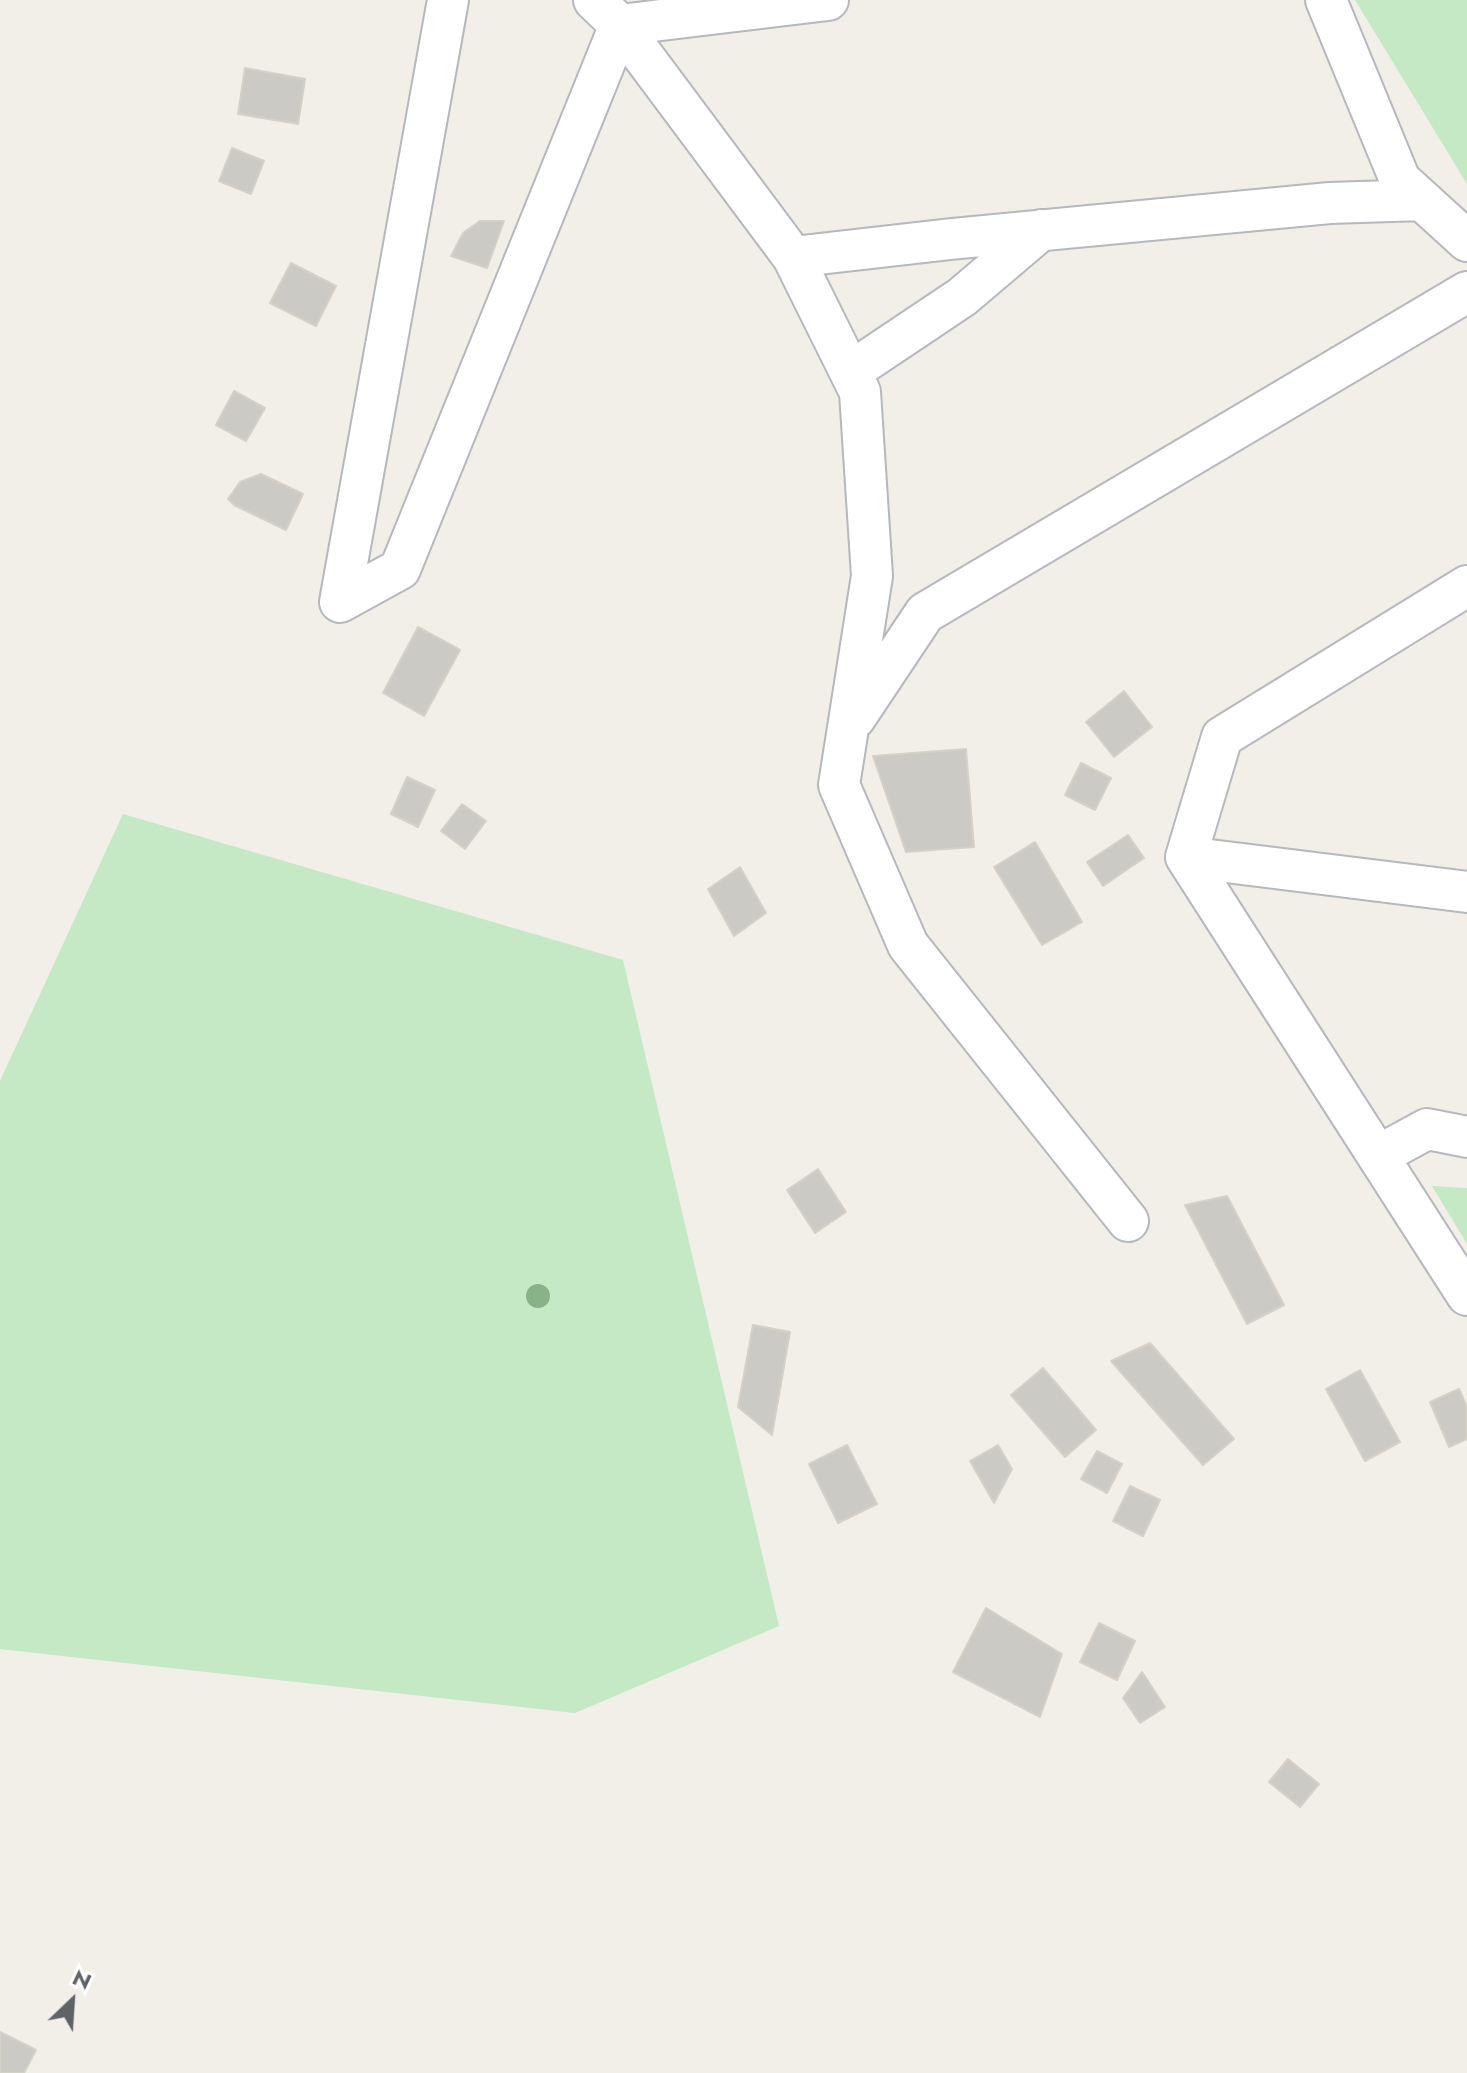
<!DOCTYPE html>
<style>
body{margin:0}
#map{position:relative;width:1467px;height:2073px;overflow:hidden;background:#f1efe8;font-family:Jost,sans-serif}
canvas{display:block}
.north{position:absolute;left:32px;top:1961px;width:80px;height:80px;-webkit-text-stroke:6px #fff;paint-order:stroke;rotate:25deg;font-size:22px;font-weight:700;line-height:32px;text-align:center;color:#5f6368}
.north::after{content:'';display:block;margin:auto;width:28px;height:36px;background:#5f6368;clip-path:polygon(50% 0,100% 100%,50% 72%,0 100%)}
</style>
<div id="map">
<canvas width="1467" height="2073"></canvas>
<div class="north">N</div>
</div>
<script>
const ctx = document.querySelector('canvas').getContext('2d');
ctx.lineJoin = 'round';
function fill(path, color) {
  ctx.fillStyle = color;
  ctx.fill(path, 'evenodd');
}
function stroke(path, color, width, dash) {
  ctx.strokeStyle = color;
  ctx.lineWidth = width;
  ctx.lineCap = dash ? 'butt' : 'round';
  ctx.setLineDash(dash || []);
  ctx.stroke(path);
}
const green = new Path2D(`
 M1355,0H1467V184Z
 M123,814L623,960L779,1626L575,1713L0,1649V1081Z
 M1432,1186L1467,1188V1244Z`);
const building = new Path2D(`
 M245,68L305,79L298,124L238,114Z
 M232,148L264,161L251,194L219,181Z
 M480,221H504L487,268L451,256L463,233Z
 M291,263L336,286L316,326L270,303Z
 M234,391L265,408L246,441L216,425Z
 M261,474L303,494L286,530L234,505L228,499L240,482Z
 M418,627L460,650L424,716L383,693Z
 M1124,691L1152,727L1114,757L1086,722Z
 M966,749L974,847L906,852L873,756Z
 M1081,763L1111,778L1095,810L1065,795Z
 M407,777L435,790L418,827L391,814Z
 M462,804L486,821L465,849L441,831Z
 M1128,835L1144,858L1103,886L1087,862Z
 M1035,842L1082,922L1042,945L994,867Z
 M740,867L766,913L734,936L708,889Z
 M818,1169L846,1212L815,1233L787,1190Z
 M1227,1196L1284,1305L1247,1324L1185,1205Z
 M753,1325L790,1332L772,1435L738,1407Z
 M1150,1343L1234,1439L1203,1465L1111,1361Z
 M1043,1368L1096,1430L1065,1457L1011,1395Z
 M1360,1370L1400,1442L1365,1461L1326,1389Z
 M1459,1389L1467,1407V1439L1449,1447L1430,1402Z
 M847,1445L877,1504L838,1523L809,1464Z
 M998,1445L1012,1469L994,1503L970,1461Z
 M1097,1451L1122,1464L1107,1493L1081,1479Z
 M1130,1486L1160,1500L1143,1536L1113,1521Z
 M986,1608L1062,1654L1040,1717L953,1672Z
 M1099,1623L1135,1641L1117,1680L1080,1662Z
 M1142,1672L1165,1707L1140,1723L1123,1698Z
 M1288,1759L1319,1784L1300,1807L1269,1782Z
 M0,2032L36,2050L24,2073H0Z`);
const minor = new Path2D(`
 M448,0L340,602L400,569L620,25L828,0
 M594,0L620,25L793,257L860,392L872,576L839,785L908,945L1128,1221
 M1326,0L1400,180L1467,241
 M793,257L951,239L1330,203L1422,200
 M850,372L962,297L1041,230
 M1467,586L1222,737L1186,857L1467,1295
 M855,718L925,613L1467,292
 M1186,857L1467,892
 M1394,1147L1427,1129L1467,1137`);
const trees = [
 [538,1296]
];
fill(green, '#c5e8c5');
fill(building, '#cccac5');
stroke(building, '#d6d1c6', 2);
stroke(minor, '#b5b8bc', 44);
stroke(minor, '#fff', 40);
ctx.fillStyle = '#89b387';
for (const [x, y] of trees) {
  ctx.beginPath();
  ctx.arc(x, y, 12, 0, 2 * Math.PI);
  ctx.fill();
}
</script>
